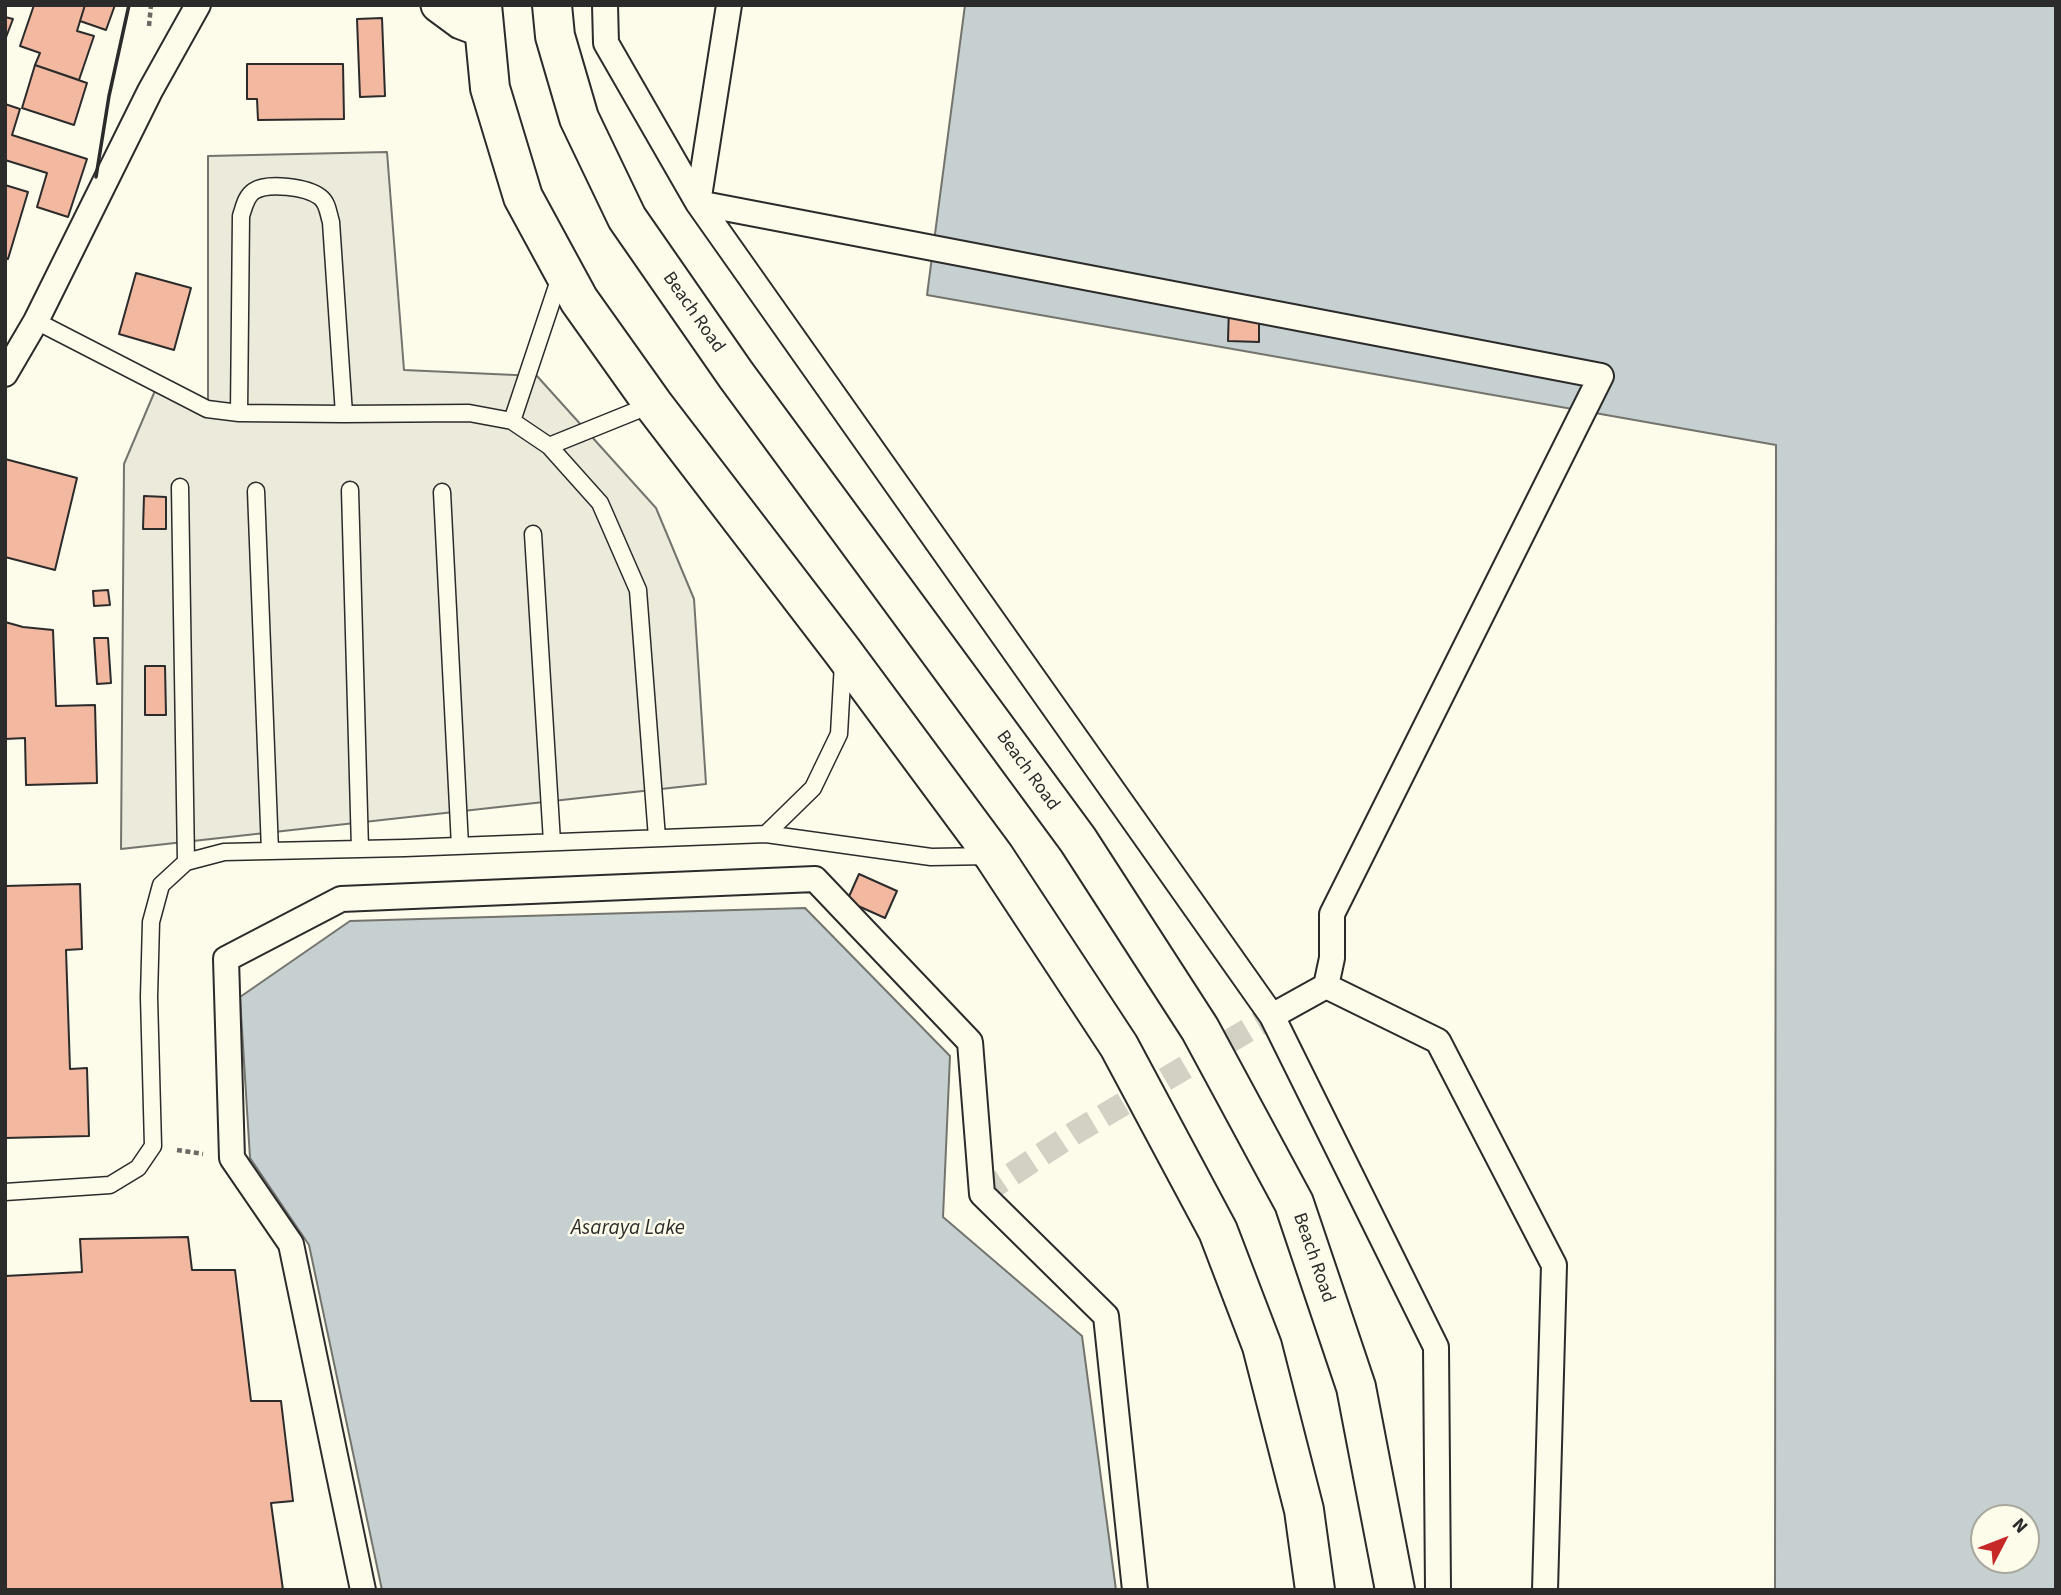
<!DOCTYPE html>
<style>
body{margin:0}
#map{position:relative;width:2061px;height:1595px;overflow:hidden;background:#fdfbea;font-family:"Source Sans 3",sans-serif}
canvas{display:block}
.frame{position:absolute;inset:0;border:7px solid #2b2b2b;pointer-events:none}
.north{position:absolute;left:1970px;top:1504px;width:70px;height:70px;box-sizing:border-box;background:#fdfbea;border:2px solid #a9a89e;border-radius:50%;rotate:48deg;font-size:19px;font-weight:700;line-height:28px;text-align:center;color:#2b2b2b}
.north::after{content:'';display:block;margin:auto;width:24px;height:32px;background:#c62828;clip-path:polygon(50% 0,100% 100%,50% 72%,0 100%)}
</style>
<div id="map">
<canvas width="2061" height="1595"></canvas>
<div class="frame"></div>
<div class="north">N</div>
</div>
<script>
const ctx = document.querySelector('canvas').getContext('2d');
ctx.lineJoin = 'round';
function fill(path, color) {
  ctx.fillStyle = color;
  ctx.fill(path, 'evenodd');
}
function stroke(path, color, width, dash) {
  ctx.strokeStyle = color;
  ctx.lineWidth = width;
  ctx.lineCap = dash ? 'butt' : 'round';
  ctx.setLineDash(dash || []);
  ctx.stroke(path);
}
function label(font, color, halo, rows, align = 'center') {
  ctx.font = font + ' "Source Sans 3",sans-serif';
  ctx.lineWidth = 5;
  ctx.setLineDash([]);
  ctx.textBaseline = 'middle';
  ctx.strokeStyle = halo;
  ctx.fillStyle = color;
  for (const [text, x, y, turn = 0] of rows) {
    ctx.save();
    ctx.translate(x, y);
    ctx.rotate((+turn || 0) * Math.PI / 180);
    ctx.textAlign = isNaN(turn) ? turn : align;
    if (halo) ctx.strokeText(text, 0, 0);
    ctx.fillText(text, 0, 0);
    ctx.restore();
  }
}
const parking = new Path2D(`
 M387,152L404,370L537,376L656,508L694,599L706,784L121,849L124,464L157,386L208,402V156Z`);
const water = new Path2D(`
 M965,5H2056V1590H1775L1776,445L927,295ZM1984,1518H2026V1560H1984Z
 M805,908L950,1056L943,1217L1082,1336L1116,1590H382L309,1245L250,1158L240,997L350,921Z`);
const building = new Path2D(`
 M34,5H85L77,31L94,36L79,80L35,65L40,53L20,46Z
 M85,5H115L106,30L80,21Z
 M5,17L13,19L5,40Z
 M382,18L385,96L360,97L357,19Z
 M247,64H343L344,119L258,120L257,99H247Z
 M35,65L87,83L74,125L22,108Z
 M5,104L20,109L12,135L87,159L68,217L37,207L47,173L5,160Z
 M5,185L28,192L8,259L5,258Z
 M136,273L191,288L174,350L119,334Z
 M1229,306L1259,314V342L1228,341Z
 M5,459L77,478L55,570L5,557Z
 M144,496L166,497V529H143Z
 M108,590L110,605L94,606L93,591Z
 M5,622L23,627L53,630L56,706L95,705L97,783L26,785L25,738L5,739Z
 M94,638H108L111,683L97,684Z
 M145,666H165L166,715H145Z
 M859,874L897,891L885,918L847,901Z
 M80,884L82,949L66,950L70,1069L87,1068L89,1136L5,1138V886Z
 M188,1237L192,1270H235L251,1401H281L293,1501L271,1503L283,1590H5V1276L82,1272L80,1239Z`);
const pedestrianTunnel = new Path2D(`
 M982,1194L1076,1132L1272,1016`);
const path = new Path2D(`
 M149,26L151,5
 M177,1150L203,1154`);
const service = new Path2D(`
 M36,321L207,409L239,413L344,414L469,413L512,421L549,446L600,503L638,590L657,838
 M239,413L241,216C244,207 246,196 254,191C268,182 307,187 320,197C328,203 328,213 331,222L344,414
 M512,421L560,277
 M549,446L653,404
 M180,487L186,862
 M350,490L360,849
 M256,491L270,851
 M442,492L460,846
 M533,534L552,842
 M766,834L813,788L839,734L843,663
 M5,1192L110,1185L138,1168L153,1146L149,997L151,922L161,885L186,862L224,852L405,848L766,834L931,857L990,856`);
const pedestrian = new Path2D(`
 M605,5L606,43L698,203L1601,376L1332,914V958L1326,986L1272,1016
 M729,5L698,203L1272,1016L1436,1347L1438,1590
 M5,374L36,321L150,91L198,5
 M1326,986L1438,1041L1554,1265L1545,1590
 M363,1590L291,1244L232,1158L226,959L341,899L815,879L970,1042L982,1194L1106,1316L1135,1590`);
const minor = new Path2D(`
 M438,5L461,22L485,31`);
const trunk = new Path2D(`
 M482,5L490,88L523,197L579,300L653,404L843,652L994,856L1119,1046L1218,1231L1262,1346L1304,1510L1315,1590
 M552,5L555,36L579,118L627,218L736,375L1078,840L1200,1029L1294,1203L1356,1387L1395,1590`);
const wall = new Path2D(`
 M96,177L109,96L129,5`);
const streetNames = [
 ["Beach Road",693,313,55],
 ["Beach Road",1027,771,54],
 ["Beach Road",1313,1258,71]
];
const waterNames = [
 ["Asaraya Lake",628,1229]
];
fill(parking, '#eceadb');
stroke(parking, '#74746e', 2);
fill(water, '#c7d0d0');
stroke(water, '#74746e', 2);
fill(building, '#f2b8a0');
stroke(building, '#2b2b2b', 2);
stroke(pedestrianTunnel, '#d3d1c4', 24, [24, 12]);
stroke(service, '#2b2b2b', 19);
stroke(pedestrian, '#2b2b2b', 28);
stroke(minor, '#2b2b2b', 37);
stroke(trunk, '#2b2b2b', 42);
stroke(path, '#6a6964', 4.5, [5, 3.5]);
stroke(service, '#fdfbea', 16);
stroke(pedestrian, '#fdfbea', 24);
stroke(minor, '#fdfbea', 33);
stroke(trunk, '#fdfbea', 38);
stroke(wall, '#2b2b2b', 3.5);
label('19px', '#2b2b2b', '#fdfbea', streetNames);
label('italic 21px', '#2b2b2b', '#fdfbea', waterNames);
</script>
